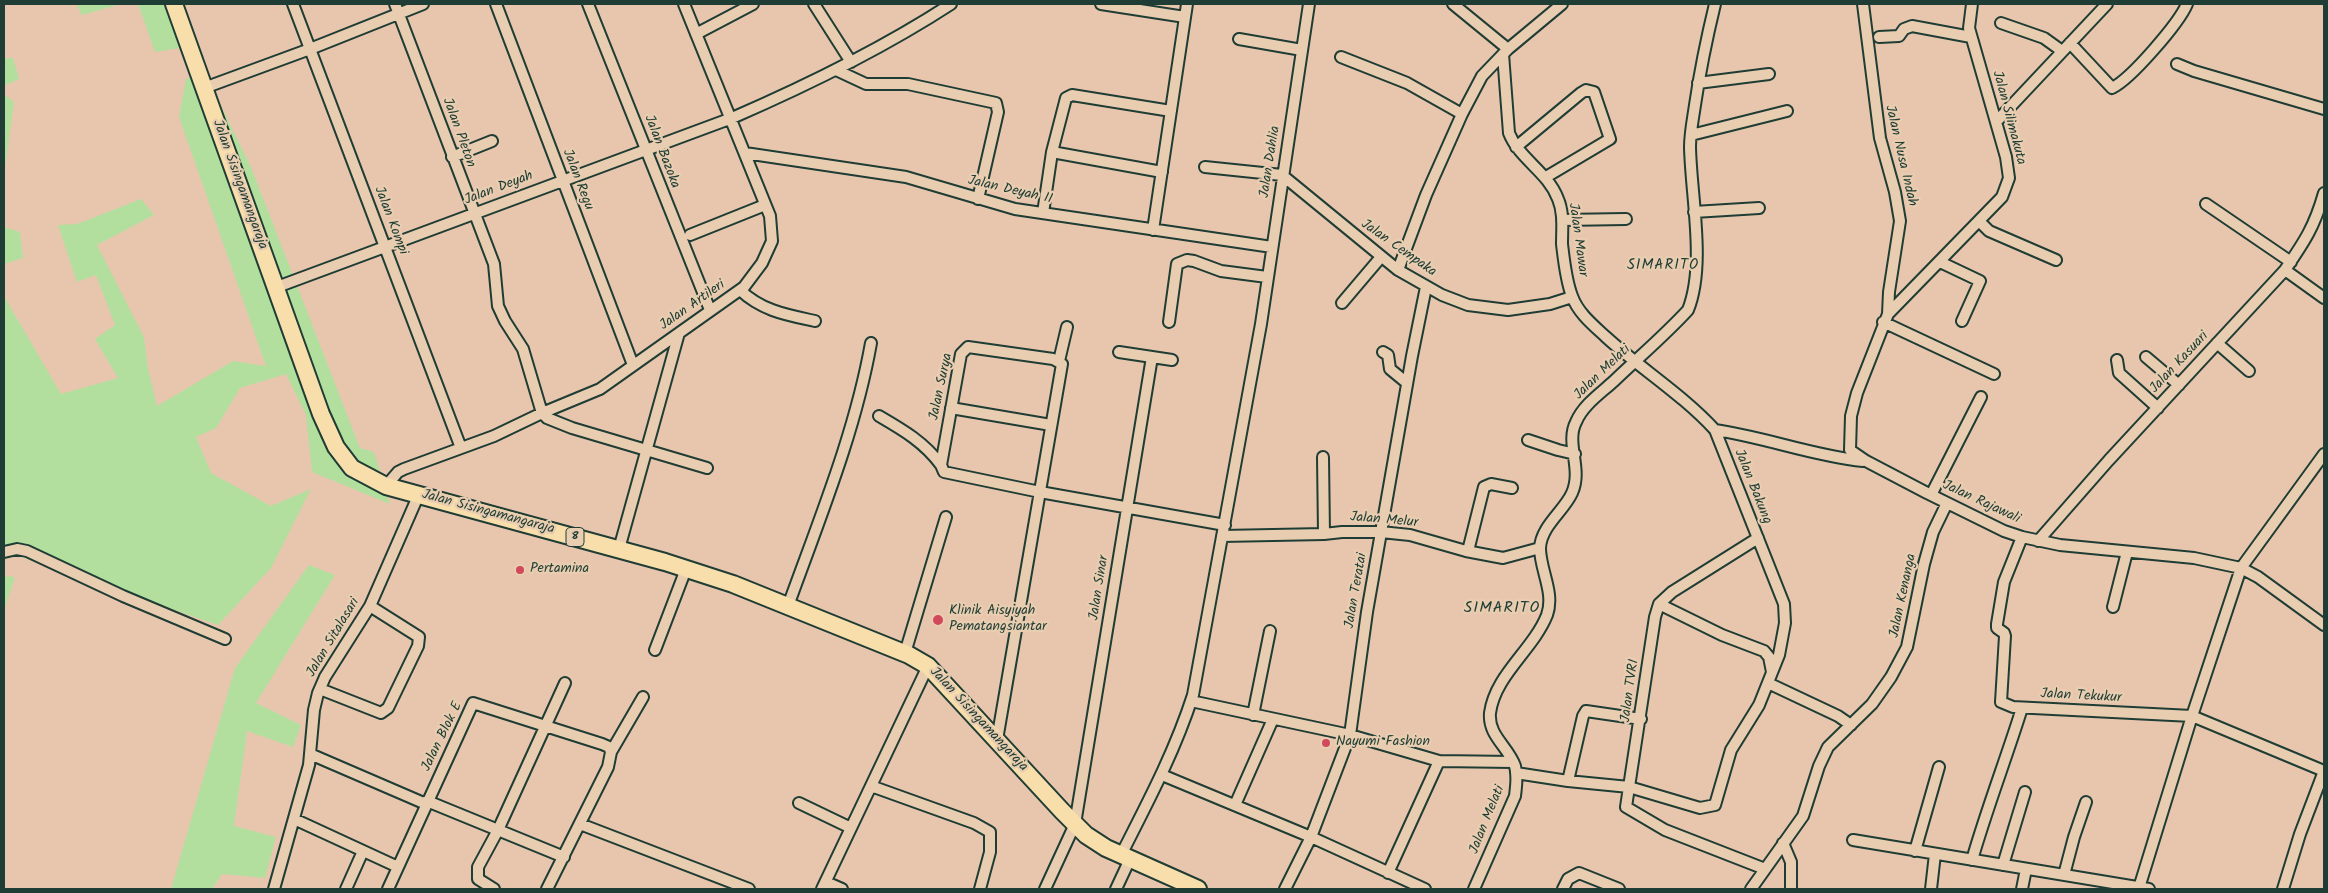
<!DOCTYPE html>
<style>
body{margin:0}
#map{position:relative;width:2328px;height:893px;overflow:hidden;background:#e8c6ad;font-family:Kalam,sans-serif}
canvas{display:block}
.frame{position:absolute;inset:0;border:5px solid #1f3d34;pointer-events:none}
</style>
<div id="map">
<canvas width="2328" height="893"></canvas>
<div class="frame"></div>
</div>
<script>
const ctx = document.querySelector('canvas').getContext('2d');
ctx.lineJoin = 'round';
function fill(path, color) {
  ctx.fillStyle = color;
  ctx.fill(path, 'evenodd');
}
function stroke(path, color, width, dash) {
  ctx.strokeStyle = color;
  ctx.lineWidth = width;
  ctx.lineCap = dash ? 'butt' : 'round';
  ctx.setLineDash(dash || []);
  ctx.stroke(path);
}
function label(font, color, halo, rows, align = 'center') {
  ctx.font = font + ' Kalam,sans-serif';
  ctx.lineWidth = 4.5;
  ctx.setLineDash([]);
  ctx.textBaseline = 'middle';
  ctx.strokeStyle = halo;
  ctx.fillStyle = color;
  for (const [text, x, y, turn = 0] of rows) {
    ctx.save();
    ctx.translate(x, y);
    ctx.rotate((+turn || 0) * Math.PI / 180);
    ctx.textAlign = isNaN(turn) ? turn : align;
    if (halo) ctx.strokeText(text, 0, 0);
    ctx.fillText(text, 0, 0);
    ctx.restore();
  }
}
const green = new Path2D(`
 M76,4H121L82,15Z
 M138,4H171L180,48L155,52Z
 M4,58H13L19,79L4,86Z
 M205,73L251,167L360,448L374,452L390,504L312,472L306,415L286,374L240,388L216,428L196,437L211,473L271,506L311,489L271,568L218,625L4,551V296L61,394L118,378L95,339L115,325L96,275L77,282L58,225L77,224L141,199L154,215L97,245L144,337L148,369L157,406L233,361L266,366L179,117L186,79Z
 M4,94L14,102L4,176Z
 M4,227L20,232L23,258L4,264Z
 M309,565L335,575L256,703L301,725L293,747L247,731L234,826L276,837L265,878L222,874L212,889H171L235,668Z
 M4,576L15,577L4,610Z`);
const minor = new Path2D(`
 M293,4L461,448
 M395,4L494,264L498,306L505,321L523,349L542,413L547,418L572,428L707,468
 M496,4L633,365
 M588,4L710,310
 M814,4L851,62
 M1101,4L1185,17
 M1453,4L1508,49
 M1863,4L1880,138L1895,192L1900,221L1889,292L1888,314
 M1972,4L1969,28L2006,157L2009,178L2002,197L1888,314L1857,393L1851,416L1850,450L1866,461L1927,493L2004,531L2022,537L2060,545L2194,558L2241,568L2258,577L2324,625
 M2001,23L2044,38L2062,51
 M696,34L753,4
 M1879,37L1899,36L1904,29L1912,26L1971,37
 M1239,39L1302,50
 M2070,43L2112,88C2131,79 2179,23 2187,4
 M1503,54L1509,133C1519,159 1548,172 1558,199C1564,213 1562,229 1562,244C1564,261 1566,281 1572,296C1578,313 1593,325 1606,337C1641,369 1683,395 1715,430L1784,604L1785,623L1779,655L1759,705L1731,750L1715,805L1700,808L1629,787L1626,807L1665,830L1765,869
 M1341,57L1407,83L1462,114
 M2177,64L2194,71L2324,109
 M836,70L866,84H908L996,103L998,112L978,199
 M1698,83L1769,74
 M204,88L310,49L423,4
 M1996,122L2107,4
 M1691,135L1787,111
 M1516,147L1581,93L1586,90L1594,92L1610,139L1546,177
 M1052,152L1162,172
 M745,153L906,177L1015,209L1272,247
 M452,157L492,141
 M1205,167L1282,175L1398,270L1442,295L1468,305L1508,310L1550,304L1572,297
 M2206,204L2291,262
 M1694,212L1759,208
 M1043,213L1052,152L1066,98L1072,95L1171,111
 M1562,220L1626,219
 M1980,222L1989,231L2056,260
 M1153,230L1187,4
 M690,235L765,205
 M1940,262L1980,281L1962,321
 M1398,270L1426,195L1462,114L1482,76L1508,49L1562,4
 M2285,270L2324,298
 M277,287L732,118C808,85 882,49 951,4
 M740,290C762,311 787,315 815,321
 M1342,303L1381,257
 M1169,322L1177,264L1187,260L1194,261L1221,271L1267,277
 M1883,322L1994,374
 M2217,343L2249,371
 M1119,352L1172,360
 M1383,352L1388,355L1390,369L1407,383
 M2146,357L2179,385
 M2117,360L2119,373L2158,408
 M1059,361L1067,327
 M951,408L1051,425
 M879,416C903,430 924,442 941,465
 M1715,430C1765,437 1813,456 1863,461
 M1528,440L1558,450L1575,454
 M1323,457L1324,534
 M386,486L398,472L404,469L494,436L542,413L600,389L744,287L762,263L772,241L770,216L684,4
 M1931,495L1981,397
 M1222,536L1324,534L1342,532H1381L1410,535L1466,551L1503,558L1540,548
 M2022,537L2004,582L1997,624V628L2004,633L2005,636L2001,702L2013,707L2192,716L2324,771
 M2038,541L2109,460L2285,270C2304,242 2314,228 2324,193
 M619,549L679,333
 M1468,551L1484,487L1491,484L1512,488
 M4,552L17,549L27,551L123,596L225,639
 M1659,604L1722,635L1764,651L1769,657L1772,672
 M788,606C819,520 855,433 871,343
 M2113,607L2127,552
 M655,650L686,569
 M905,653L946,517
 M1768,683L1838,716L1851,725
 M320,689L381,713L388,708L418,646L419,637L370,606
 M1191,701L1350,735L1439,761L1513,762
 M1253,715L1270,631
 M997,740C1018,615 1040,490 1062,364L1053,359L968,347L961,354L941,465L944,472L1040,492L1225,525
 M310,754L426,804
 M1516,773L1568,781L1629,787L1655,617L1659,604L1672,592L1758,538
 M1162,775L1311,837L1425,889
 M1568,781L1583,716L1586,711L1641,719
 M871,786L974,823L990,832V852L980,889
 M427,801L564,857
 M799,803L851,828
 M1235,805L1273,719
 M294,819L398,867
 M580,824L749,889
 M1853,840L2149,889
 M1783,843L1791,862V889
 M1915,851L1939,767
 M1121,855C1148,802 1175,751 1193,695L1261,324L1309,4
 M1972,860C1987,808 2006,759 2022,708
 M2003,865L2025,792
 M1388,873L1439,761
 M2064,875L2074,837L2086,802
 M826,882L842,889
 M2139,888L2192,716L2241,568L2324,454
 M274,889L309,765L314,710L318,693L325,677L370,606L419,494
 M346,889L363,851
 M388,889L473,703L602,744L609,747L611,752
 M494,889L478,879V867L498,830L565,683
 M547,889L608,767L611,752L643,697
 M822,889L928,666
 M1045,889L1075,824L1152,357
 M1116,889L1130,859
 M1285,889L1311,837L1350,735L1367,612L1412,356L1426,287
 M1474,889L1515,796C1516,786 1518,777 1515,766C1508,746 1488,736 1490,713C1495,675 1533,650 1547,615C1555,593 1540,570 1540,548C1541,526 1564,511 1572,493C1583,469 1565,443 1576,422C1583,405 1601,393 1614,381C1639,357 1665,335 1688,310C1706,265 1691,196 1690,147C1690,133 1693,119 1695,105C1700,71 1707,37 1715,4
 M1563,889L1568,879L1579,873L1619,889
 M1751,889L1803,816L1819,766L1828,747L1872,704L1891,677L1907,647L1924,564L1933,532L1947,503
 M1931,889L1935,854
 M2022,889L2026,869
 M2283,889L2300,834L2324,771`);
const trunk = new Path2D(`
 M174,4L321,414L336,447L352,468L386,486L665,562L733,584L909,655L928,666L1062,811L1086,835L1106,848L1198,889`);
const markers = [
 [520,570,5,"#d1495b"],
 [938,620,6,"#d1495b"],
 [1326,743,5,"#d1495b"]
];
const shields = [
 [575,537,18]
];
const shieldNames = [
 ["8",575,537]
];
const streetNames = [
 ["Jalan Silimakuta",2008,118,75],
 ["Jalan Pleton",458,133,70],
 ["Jalan Bazoka",661,152,69],
 ["Jalan Nusa Indah",1900,156,77],
 ["Jalan Dahlia",1271,162,-81],
 ["Jalan Regu",577,180,69],
 ["Jalan Sisingamangaraja",239,185,70],
 ["Jalan Deyah",499,189,-21],
 ["Jalan Deyah II",1010,191,13],
 ["Jalan Kompi",390,221,69],
 ["Jalan Mawar",1577,240,82],
 ["Jalan Cempaka",1398,249,35],
 ["Jalan Artileri",693,306,-35],
 ["Jalan Kasuari",2180,363,-47],
 ["Jalan Melati",1603,373,-44],
 ["Jalan Surya",942,387,-78],
 ["Jalan Bakung",1752,487,68],
 ["Jalan Rajawali",1981,503,25],
 ["Jalan Sisingamangaraja",488,513,15],
 ["Jalan Melur",1384,521,5],
 ["Jalan Sinar",1100,588,-81],
 ["Jalan Teratai",1357,591,-80],
 ["Jalan Kenanga",1904,596,-78],
 ["Jalan Sitalasari",334,638,-59],
 ["Jalan TVRI",1631,691,-82],
 ["Jalan Tekukur",2081,697,3],
 ["Jalan Sisingamangaraja",978,720,47],
 ["Jalan Blok E",443,737,-64],
 ["Jalan Melati",1488,820,-68]
];
const poiNames = [
 ["Pertamina",530,570],
 ["Klinik Aisyiyah",949,612],
 ["Pematangsiantar",949,628],
 ["Nayumi Fashion",1336,743]
];
const neighbourhoodNames = [
 ["SIMARITO",1663,266]
];
const quarterNames = [
 ["SIMARITO",1502,609]
];
fill(green, '#b2df9e');
stroke(minor, '#1f3d34', 14);
stroke(trunk, '#1f3d34', 20);
stroke(minor, '#e9cdb0', 10);
stroke(trunk, '#f8deab', 16);
for (const [x, y, r, color] of markers) {
  const dot = new Path2D();
  dot.arc(x, y, r, 0, 2 * Math.PI);
  ctx.fillStyle = color;
  ctx.fill(dot);
  stroke(dot, '#e9cdb0', 2);
}
for (const [x, y, w] of shields) {
  const box = new Path2D();
  box.roundRect(x - w / 2, y - 9.5, w, 19, 4);
  ctx.fillStyle = '#e9cdb0';
  ctx.fill(box);
  stroke(box, '#1f3d34', 1);
}
label('bold 12px', '#1f3d34', null, shieldNames);
label('14px', '#1f3d34', '#e9cdb0', streetNames);
label('14px', '#1f3d34', '#e9cdb0', poiNames, 'left');
ctx.letterSpacing = '1px';
label('15px', '#1f3d34', '#e9cdb0', neighbourhoodNames);
ctx.letterSpacing = '0px';
ctx.letterSpacing = '1px';
label('16px', '#1f3d34', '#e9cdb0', quarterNames);
ctx.letterSpacing = '0px';
</script>
